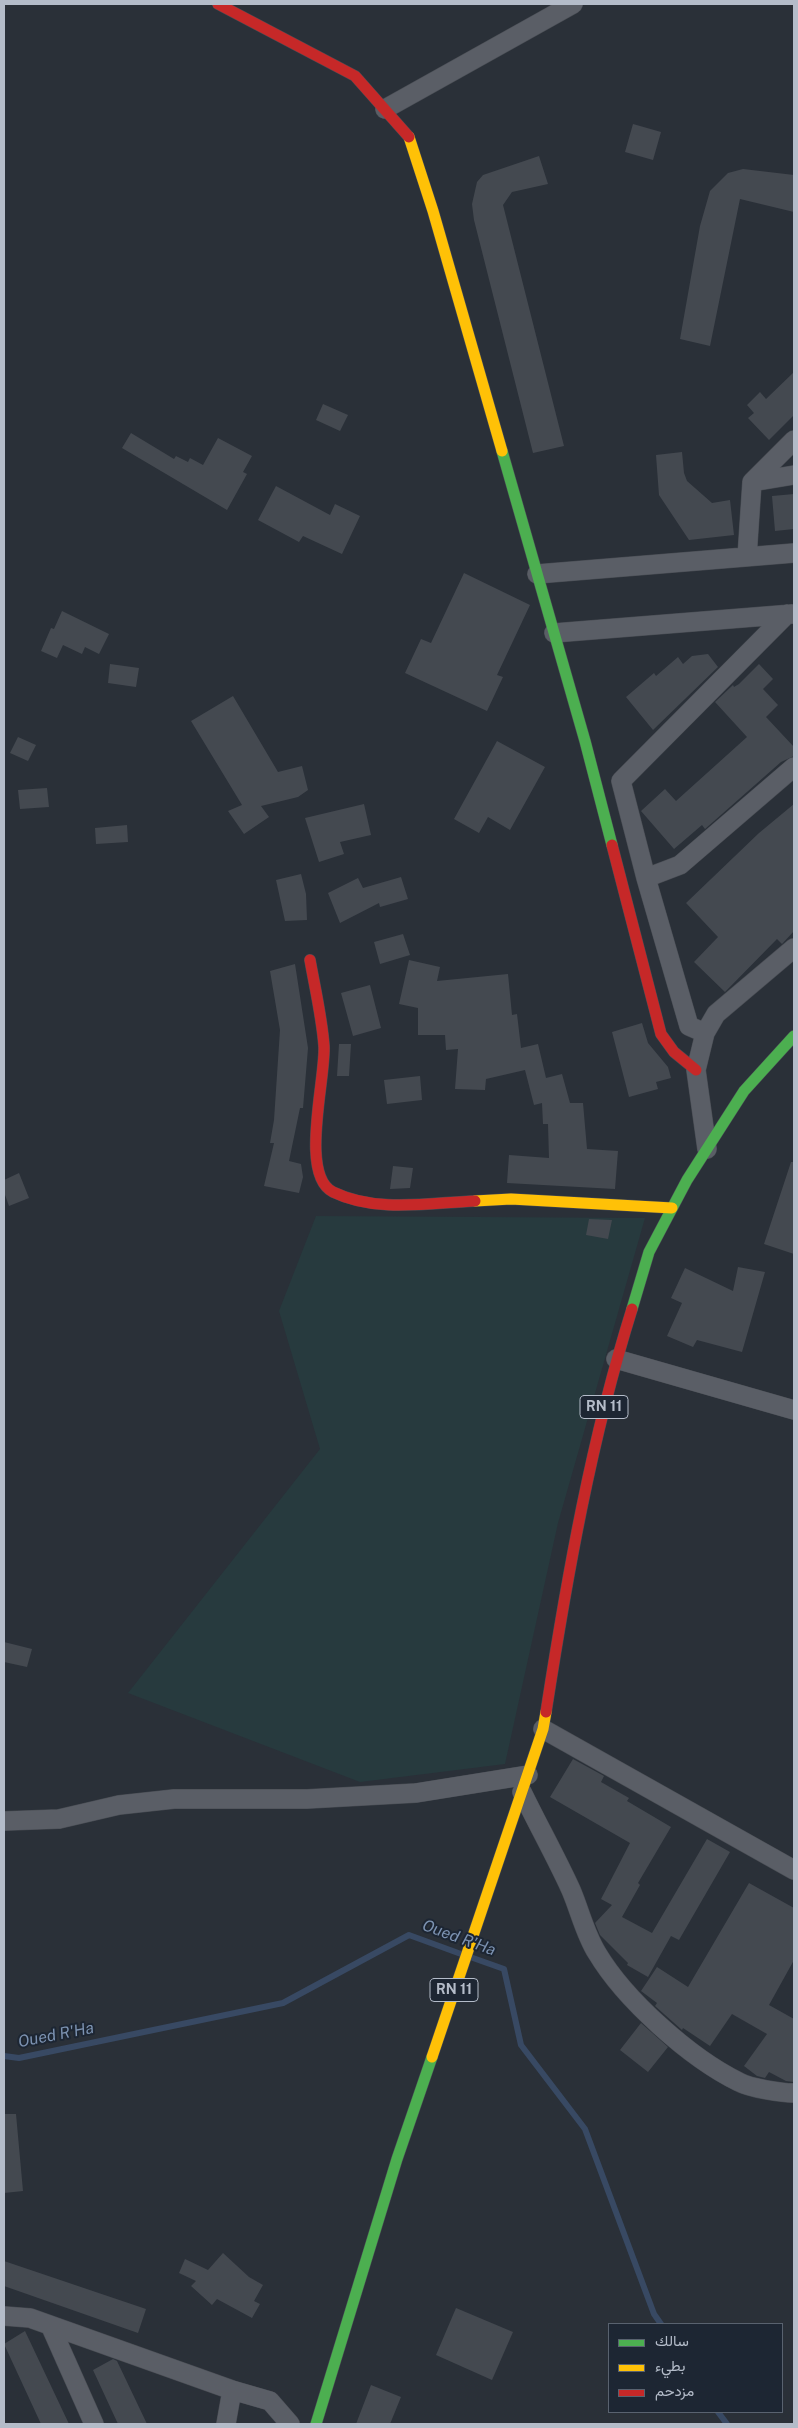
<!DOCTYPE html>
<meta charset="utf-8">
<style>
body{margin:0}
#map{position:relative;width:798px;height:2428px;overflow:hidden;background:#2a3038;font-family:"Public Sans",Vazirmatn,sans-serif}
canvas{display:block}
.frame{position:absolute;inset:0;border:5px solid #b4bcc9;pointer-events:none}
.legend{position:absolute;left:608px;top:2323px;width:175px;height:90px;box-sizing:border-box;background:#1d2633;border:1px solid #59626f;margin:0;padding:6px 9px;list-style:none;font-size:15px;color:#b4bcc9}
.legend li{display:flex;align-items:center;gap:10px;height:25px}
.legend b{width:25px;border:1px solid #59626f}
</style>
<div id="map">
<canvas width="798" height="2428"></canvas>
<div class="frame"></div>
<ul class="legend">
<li><b style="height:6px;background:#4caf50"></b>سالك</li>
<li><b style="height:6px;background:#ffc107"></b>بطيء</li>
<li><b style="height:6px;background:#c62828"></b>مزدحم</li>
</ul>
</div>
<script>
const ctx = document.querySelector('canvas').getContext('2d');
ctx.lineJoin = 'round';
function fill(path, color) {
  ctx.fillStyle = color;
  ctx.fill(path, 'evenodd');
}
function stroke(path, color, width, dash) {
  ctx.strokeStyle = color;
  ctx.lineWidth = width;
  ctx.lineCap = dash ? 'butt' : 'round';
  ctx.setLineDash(dash || []);
  ctx.stroke(path);
}
function label(font, color, halo, rows, align = 'center') {
  ctx.font = font + ' "Public Sans",sans-serif';
  ctx.lineWidth = 4;
  ctx.setLineDash([]);
  ctx.textBaseline = 'middle';
  ctx.strokeStyle = halo;
  ctx.fillStyle = color;
  for (const [text, x, y, turn = 0] of rows) {
    ctx.save();
    ctx.translate(x, y);
    ctx.rotate((+turn || 0) * Math.PI / 180);
    ctx.textAlign = isNaN(turn) ? turn : align;
    if (halo) ctx.strokeText(text, 0, 0);
    ctx.fillText(text, 0, 0);
    ctx.restore();
  }
}
const green = new Path2D(`
 M316,1216L645,1218L558,1523L505,1764L360,1782L128,1693L320,1449L279,1311Z`);
const stream = new Path2D(`
 M473,1958L504,1969L521,2045L585,2129L654,2314L661,2324
 M4,2056L19,2058L283,2003L409,1935L461,1954
 M718,2412L727,2424`);
const building = new Path2D(`
 M633,124L661,132L653,160L625,152Z
 M539,156L548,184L512,192L503,205L564,446L533,453L474,220L472,204L477,182L483,175Z
 M743,169L794,175V212L740,199L710,346L680,339L700,226L710,191L728,173Z
 M794,372V415L769,440L748,418L754,413L747,405L760,392L766,399Z
 M323,404L348,415L340,431L316,420Z
 M131,433L174,459L176,456L188,462L190,458L203,465L218,438L252,456L243,472L247,474L227,510L122,448Z
 M682,452L684,473L687,481L712,503L730,500L734,535L689,540L659,495L656,455Z
 M276,486L330,515L335,504L360,516L342,554L303,536L299,542L258,520Z
 M794,494V529L775,531L772,496Z
 M464,573L530,605L497,675L503,677L487,711L405,673L421,639L431,643Z
 M62,611L109,634L99,654L85,647L82,654L63,645L57,658L41,651L51,628L54,629Z
 M708,654L718,667L653,730L626,697L654,673L656,676L678,657L683,664L692,656Z
 M110,664L139,668L136,687L108,683Z
 M759,664L773,679L763,689L778,705L766,717L794,747V756L781,762L705,829L702,825L674,849L641,811L665,789L676,801L747,737L715,702L733,685L734,687L739,684Z
 M233,696L278,772L302,766L308,790L298,797L261,806L269,817L244,834L228,811L242,805L191,721Z
 M18,737L36,745L28,761L10,753Z
 M497,741L545,767L510,830L488,817L479,833L454,819Z
 M47,788L49,807L20,809L18,790Z
 M364,804L371,835L340,842L344,854L319,862L305,818Z
 M794,804V931L782,944L777,939L725,992L694,962L718,937L686,903L759,833Z
 M127,825L128,842L96,844L95,828Z
 M301,874L306,894L307,920L285,921L276,880Z
 M401,877L408,899L380,907L379,903L340,923L328,893L358,878L363,888Z
 M403,934L410,955L380,964L374,942Z
 M409,960L440,967L437,981L508,974L512,1015L517,1014L521,1048L538,1044L546,1078L562,1074L570,1103H583L587,1149L618,1151L615,1189L507,1183L509,1155L549,1158L548,1124H543L542,1103L534,1105L525,1070L486,1079L485,1090L455,1089L458,1049L446,1050L445,1035H418V1008L399,1004Z
 M295,964L308,1048L303,1108H300L289,1161L301,1164L303,1177L299,1193L264,1186L274,1143H270L274,1120L280,1030L270,971Z
 M370,985L381,1028L353,1036L341,993Z
 M642,1023L648,1043L668,1067L671,1078L656,1082L658,1089L629,1097L612,1032Z
 M339,1044H351L349,1076H337Z
 M420,1076L422,1100L387,1104L384,1080Z
 M791,1162H794V1254L764,1244Z
 M393,1166L413,1168L410,1188L390,1189Z
 M19,1173L29,1198L9,1206L4,1192V1180Z
 M589,1219L612,1220L608,1239L586,1235Z
 M738,1267L765,1272L742,1352L697,1340L693,1347L667,1336L682,1303L671,1298L685,1268L733,1291Z
 M4,1642L32,1649L27,1667L4,1662Z
 M573,1759L604,1776L601,1782L629,1798L627,1801L671,1827L638,1883L640,1885L622,1917L652,1933L707,1839L730,1852L679,1940L671,1936L648,1977L627,1965L628,1963L600,1935L595,1923L612,1905L601,1899L630,1843L550,1797Z
 M749,1883L794,1908V1960L769,2005L794,2019V2082L786,2081L769,2072L765,2078L757,2076L744,2066L767,2034L732,2014L710,2046L683,2028L682,2030L655,2006L657,2003L641,1991L657,1967L688,1987Z
 M641,2023L668,2047L648,2072L620,2050Z
 M4,2114H16L23,2191L4,2193Z
 M223,2253L249,2277L263,2285L254,2301L260,2304L252,2318L217,2299L212,2305L191,2286L196,2281L179,2273L185,2259L208,2270Z
 M4,2261L146,2309L138,2333L4,2286Z
 M456,2308L513,2332L492,2380L436,2355Z
 M25,2331L69,2424H41L4,2344Z
 M113,2359L117,2361L147,2424H118L93,2370Z
 M371,2385L401,2397L390,2424H356Z`);
const street = new Path2D(`
 M385,109L573,4
 M752,482L794,475
 M747,557L752,482L794,440
 M537,574L794,553
 M554,633L792,614
 M646,878L680,865L794,767
 M705,1033L689,1026L646,878L621,781L787,614
 M707,1149L696,1070L705,1033L716,1014L794,948
 M616,1359L794,1410
 M543,1729L794,1870
 M522,1792C538,1825 556,1857 571,1890C580,1911 585,1934 597,1953C625,2000 690,2058 739,2082C750,2088 781,2093 794,2093
 M4,1821L59,1819L119,1805L174,1799H307L416,1793L528,1775
 M4,2316L30,2318L232,2390L270,2401L290,2424
 M50,2325L94,2424
 M226,2424L232,2390`);
const fast = new Path2D(`
 M502,451L585,741L612,845
 M632,1309L649,1252L687,1180L744,1091L794,1036
 M316,2424L397,2159L432,2057`);
const slow = new Path2D(`
 M409,137L433,211L502,451
 M475,1201L511,1199L672,1208
 M432,2057L543,1729L546,1712`);
const jam = new Path2D(`
 M218,4L355,76L409,137
 M612,845L661,1034L674,1052L696,1070
 M310,960C315,988 322,1018 324,1046C326,1078 299,1175 333,1192C376,1213 428,1203 475,1201
 M546,1712C567,1577 591,1440 632,1309`);
const shields = [
 [604,1407,48],
 [454,1990,48]
];
const shieldNames = [
 ["RN 11",604,1407],
 ["RN 11",454,1990]
];
const waterNames = [
 ["Oued R'Ha",459,1938,20],
 ["Oued R'Ha",56,2035,-11]
];
fill(green, '#273a3e');
stroke(stream, '#384963', 6);
fill(building, '#444950');
stroke(street, '#484c53', 20);
stroke(fast, '#484c53', 12);
stroke(slow, '#484c53', 12);
stroke(jam, '#484c53', 12);
stroke(street, '#5a5e66', 19);
stroke(fast, '#4caf50', 11);
stroke(slow, '#ffc107', 11);
stroke(jam, '#c62828', 11);
for (const [x, y, w] of shields) {
  const box = new Path2D();
  box.roundRect(x - w / 2, y - 11.5, w, 23, 4);
  ctx.fillStyle = '#1d2633';
  ctx.fill(box);
  stroke(box, '#b4bcc9', 1);
}
label('bold 14px', '#b4bcc9', null, shieldNames);
label('italic 16px', '#7c92b1', '#1d2633', waterNames);
</script>
